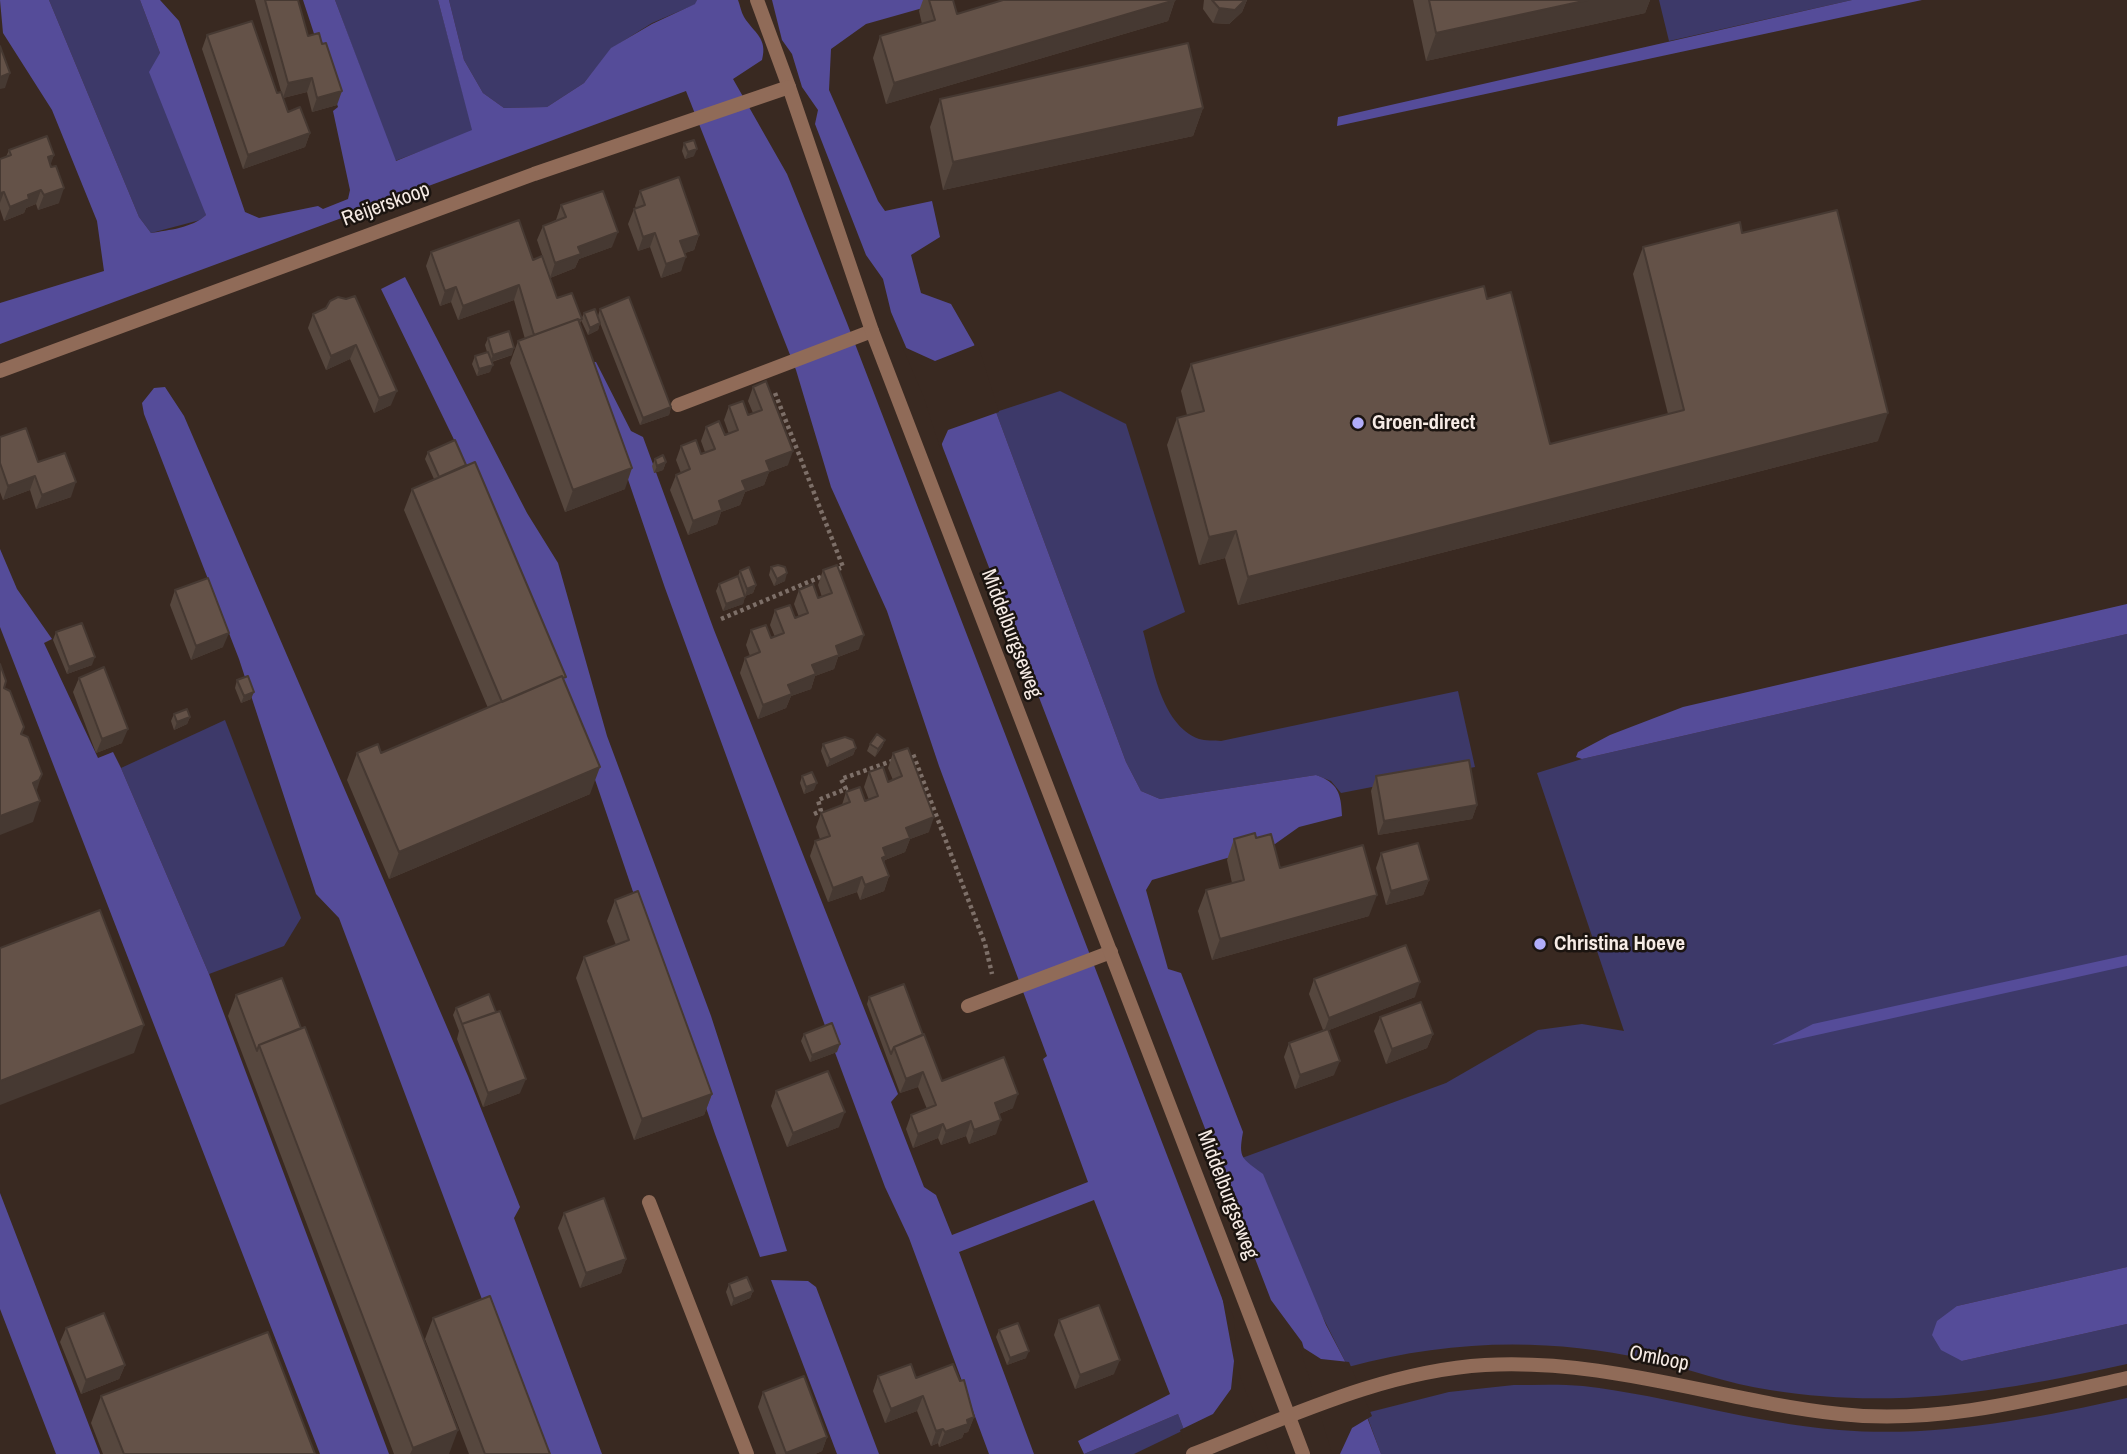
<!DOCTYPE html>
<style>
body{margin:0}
canvas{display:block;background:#392921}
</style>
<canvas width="2127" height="1454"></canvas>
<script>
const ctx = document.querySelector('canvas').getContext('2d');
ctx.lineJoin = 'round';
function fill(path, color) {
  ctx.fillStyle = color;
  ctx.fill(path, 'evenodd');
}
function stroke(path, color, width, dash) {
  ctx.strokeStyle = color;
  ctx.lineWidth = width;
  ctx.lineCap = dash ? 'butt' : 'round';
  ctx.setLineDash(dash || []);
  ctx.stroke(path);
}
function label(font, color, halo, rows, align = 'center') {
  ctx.font = font + ' "Archivo Narrow",sans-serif';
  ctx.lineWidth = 5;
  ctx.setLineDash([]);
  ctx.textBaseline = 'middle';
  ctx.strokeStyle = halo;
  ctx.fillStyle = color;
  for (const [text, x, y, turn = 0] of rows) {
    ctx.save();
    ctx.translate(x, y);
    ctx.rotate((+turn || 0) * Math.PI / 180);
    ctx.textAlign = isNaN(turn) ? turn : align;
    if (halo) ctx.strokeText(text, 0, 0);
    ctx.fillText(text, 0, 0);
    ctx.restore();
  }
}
const green = new Path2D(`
 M49,0H140L160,53L206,215L200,220L151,233L139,217Z
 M335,0H438L473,131L395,161Z
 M449,0H697L696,4L652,23L612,48L584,83L547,107L504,108L483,93L464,60Z
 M1659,0H1852L1669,41Z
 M1060,391L1126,424L1185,612L1143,631C1153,665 1160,724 1199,739C1205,741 1214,740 1221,741L1458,691L1475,767L1341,793L1331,781L1316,775L1160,799L1141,791L1126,762L996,412Z
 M2127,634V1267L1957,1306L1962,1361L2127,1324V1364C2005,1391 1895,1410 1770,1390C1728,1384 1688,1368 1646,1359C1545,1337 1447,1340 1348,1367L1242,1158L1446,1083L1538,1030L1582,1024L1624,1031L1537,773L1582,759Z
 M225,720L301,918L284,946L209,974L121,768Z
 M1514,1385C1537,1385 1561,1384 1583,1386C1669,1396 1752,1423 1839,1430C1936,1438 2033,1419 2127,1398V1454H1381L1366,1413L1449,1392Z
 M1178,1414L1184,1430L1134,1454H1084Z`);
const water = new Path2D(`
 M0,0H49L139,217L151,233C169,230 192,228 206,215L149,72L160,53L140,0H160L179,21L245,212L259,218L318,206L323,209L348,199L350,190L333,111L338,107L303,0H335L396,161L472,130L438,0H449L464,60L483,93L504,108L547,107L584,83L611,48L652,24L695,4L697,0H738C740,5 741,12 744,17C754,33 768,38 762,60L733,79L787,174L847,323L1230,1319L1236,1373L1267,1454H1193L1178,1414L1084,1454L1078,1441L1170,1394L1094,1200L959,1252L1034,1454H989L909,1238L885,1187L811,988L665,588L588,362H596L631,431L643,437L714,630L898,1094L891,1102L924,1187L936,1195L952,1235L1088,1182L1043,1059L1047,1056L939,766L887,611L831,487L796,370L686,91L0,344V303L104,271L97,221L52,110L3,33Z
 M772,0H951L866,24L831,49L829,90L878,201L885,211L932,201L940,237L911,255L921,293L951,304L974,344L996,412L1126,762L1141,791L1160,799L1316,775C1338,783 1341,793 1342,816L1299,827L1275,844L1152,880L1146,890L1168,969L1181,973L1243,1132C1238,1159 1242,1158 1263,1174L1326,1325L1348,1367L1381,1454H1335L1302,1342L1271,1300L943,448L926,394L891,312L883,279L866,255L815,124L818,110L802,87L792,54L782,40Z
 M1852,0H1922L1337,126L1338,117Z
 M405,277L527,513L558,563L607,736L711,1016L787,1251L760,1257L715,1134L540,617L381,289Z
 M165,387L184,416L468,1076L520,1207L514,1218L602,1454H540L339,918L316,894L239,659L144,414L142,403L154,388Z
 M0,549L17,589L52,639L44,643L98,758L113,752L121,768L209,974L389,1454H320L0,627Z
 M2127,604V634L1582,759L1576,757L1578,752L1610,735L1683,707Z
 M2127,955V966L1772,1045L1813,1024Z
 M0,1193L100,1454H56L0,1309Z
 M2127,1267V1324L1962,1361L1941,1350L1932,1335L1937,1321L1957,1306Z
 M771,1280L808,1281L816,1287L879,1454H837Z`);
const pier = new Path2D(`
 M978,344L999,412L948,430L940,448L923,395L902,346L935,361Z
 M1225,1295L1234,1318L1239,1373L1270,1454H1189L1180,1430L1213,1414L1231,1389L1234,1361L1222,1296Z
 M1299,1345L1321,1359L1349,1362L1372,1416L1352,1428L1340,1454H1332Z`);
const path = new Path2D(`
 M775,393L843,567L833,571
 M721,619L825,575
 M907,756L913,754L985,944L992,974
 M814,814L821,811L818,800L846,789L841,779L895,760`);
const service = new Path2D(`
 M649,1202L747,1454`);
const minor = new Path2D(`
 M757,0L789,87
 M678,405L872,331
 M968,1006L1111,952
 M1289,1417L1303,1454`);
const tertiary = new Path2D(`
 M0,371L534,174L789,87L872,331L1289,1417
 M1193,1454C1287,1418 1383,1371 1485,1365C1607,1358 1721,1401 1840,1414C1936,1425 2034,1399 2127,1378`);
const wall = new Path2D(`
 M255,0H298L308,36L337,105L312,112L307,92L283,98Z
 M923,0H953L957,14L1175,0L1168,21L886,104L873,58L880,36L922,24L919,11Z
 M1204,0H1247L1242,12L1229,24L1213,23L1203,9Z
 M1413,0H1650L1645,13L1426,61Z
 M207,35L277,93L288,112L310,133L305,147L243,169L202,49Z
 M940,99L1203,108L1193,136L943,190L930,127Z
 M684,143L694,156L685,159L682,151Z
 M9,150L54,155L50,164L59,203L38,210L36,204L26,208L24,213L4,221L0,209V159L6,157Z
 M640,191L699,235L694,250L685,253L681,271L661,278L650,247L638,251L628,224L634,209L636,208L635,206Z
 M561,205L612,247L579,259L575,268L550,278L537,240L543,226L556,220Z
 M1742,233L1878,441L1238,605L1225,558L1199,565L1167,445L1177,418L1187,415L1181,391L1191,364L1487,299L1550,444L1668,414L1633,274L1643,247Z
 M431,252L533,260L557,298L582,319L579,325L625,489L565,512L510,363L518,341L525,339L514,300L458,320L451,302L440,306L426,266Z
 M330,301L391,405L374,413L350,359L326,370L308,328L313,314L326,308Z
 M600,309L671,407L669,415L640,425L600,323L598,330L588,335L581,320L584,313L598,316Z
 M488,338L512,355L492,362L490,372L477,376L472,364L475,356L487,352L485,345Z
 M753,387L788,465L769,472L764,485L745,492L740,505L721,512L717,524L688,535L670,490L676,475L681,473L676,460L681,446L701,454L705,452L701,441L706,427L725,435L729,434L724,420L729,406L748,415L753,413L748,401Z
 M0,437L38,462L71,497L36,509L30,490L3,500L0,492Z
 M428,452L564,681L590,794L389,879L347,780L357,753H381L488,708L404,510L412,489L434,479L425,459Z
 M655,459L666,462L663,470L654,473L652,466Z
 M771,567L785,581L774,586L769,575Z
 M823,570L859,649L838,657L834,669L815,676L811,689L791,696L786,708L758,719L740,673L745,658L750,656L746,645L751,630L771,638L775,637L770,625L775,610L795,618L799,617L794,604L799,590L818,598L822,597L818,585Z
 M740,571L756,585L753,593L745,596L743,604L723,611L716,591L719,584L738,576Z
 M175,590L223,647L191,660L170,605Z
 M56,632L92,665L67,674L53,640Z
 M79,678L122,743L96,753L73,692Z
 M237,680L251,699L241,703L235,688Z
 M174,714L190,717L187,724L174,730L171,721Z
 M885,740L882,747L875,757L867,751L870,744Z
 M823,744L856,748L853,755L827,767L821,751Z
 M893,753L929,832L910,839L905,852L885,860L884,862L889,876L884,891L860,900L857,892L828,902L810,856L815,841L820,839L816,827L821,813L842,805L846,792L865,801L869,800L864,787L869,772L888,782L893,780L888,768Z
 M802,776L814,790L804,794L800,783Z
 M1376,776L1477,805L1472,819L1378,835L1371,791Z
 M1256,838L1280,868L1369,916L1212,960L1198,911L1206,890L1232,883L1227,860L1234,839Z
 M1381,853L1429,880L1423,895L1386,905L1376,868Z
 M615,900L712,1094L704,1115L634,1140L576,978L584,957L616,945L607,921Z
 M1314,979L1415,997L1329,1030L1334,1075L1295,1089L1284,1057L1289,1043L1323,1030L1309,994Z
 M236,995L449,1454H394L228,1016Z
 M869,997L923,1035L942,1081L1013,1108L999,1114L996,1134L969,1144L966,1136L941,1145L938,1138L913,1148L906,1129L911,1115L927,1109L918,1087L900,1093L867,1004Z
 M456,1008L496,1012L520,1093L483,1107L457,1039L459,1031L453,1015Z
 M1380,1017L1433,1034L1427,1048L1386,1064L1374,1031Z
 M804,1034L837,1052L810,1062L801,1041Z
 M776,1091L839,1127L787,1147L771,1106Z
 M564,1213L626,1259L621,1273L580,1288L558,1228Z
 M729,1284L753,1291L750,1298L731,1306L726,1292Z
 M433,1318L550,1454H469L425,1339Z
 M1059,1320L1114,1374L1075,1389L1054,1335Z
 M66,1328L125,1365L119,1379L81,1394L60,1342Z
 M999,1330L1026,1358L1007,1365L996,1337Z
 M878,1376L916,1378L974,1417L968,1432L964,1433L962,1438L939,1447L938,1443L931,1446L917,1411L885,1423L873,1391Z
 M763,1392L827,1437L822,1451L815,1454H776L758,1407Z
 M101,1396L315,1454H103L91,1423Z`);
const shadedWall = new Path2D(`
 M1175,0L1168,21L886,104L894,83Z
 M1247,0L1242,12L1229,24L1213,23L1219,8Z
 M1588,0H1650L1645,13L1426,61L1436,33Z
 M10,73L5,88L0,89V77Z
 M312,78L307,92L283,98L288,83Z
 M342,91L337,105L312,112L317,98Z
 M1203,108L1193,136L943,190L953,162Z
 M310,133L305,147L243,169L248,155Z
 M697,149L694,156L685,159L688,152Z
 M54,155L49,169L48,157Z
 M64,188L59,203L38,210L44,195Z
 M41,190L36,204L26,208L24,213L4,221L10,207L28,195Z
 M4,192L0,203V193Z
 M618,232L612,247L579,259L575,268L550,278L555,263L578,247Z
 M655,233L650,247L638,251L643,237Z
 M699,235L694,250L675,256L680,241Z
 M686,257L681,271L661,278L666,264Z
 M519,285L514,300L458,320L463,306Z
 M456,287L451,302L440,306L445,291Z
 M600,323L598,330L588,335L590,328Z
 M356,345L350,359L326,370L331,356Z
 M514,348L512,355L490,362L493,355Z
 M493,365L490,372L477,376L479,369Z
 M397,391L391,405L374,413L379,398Z
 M671,407L669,415L640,425L643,418Z
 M1888,413L1878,441L1238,605L1248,577Z
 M793,451L788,465L769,472L764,485L745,492L740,505L721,512L717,524L688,535L693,521L766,461Z
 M666,462L663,470L654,473L657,466Z
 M632,468L625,489L565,512L573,490Z
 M35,476L30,490L3,500L8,486Z
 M76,482L71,497L36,509L42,495Z
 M1236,531L1225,558L1199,565L1209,537Z
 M787,573L785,581L774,586L777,579Z
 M756,585L753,593L745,596L747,589Z
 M745,597L743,604L723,611L726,604Z
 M229,633L223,647L191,660L196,646Z
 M864,635L859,649L838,657L834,669L815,676L811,689L791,696L786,708L758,719L763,705L836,646Z
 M95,657L92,665L67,674L69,667Z
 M254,692L251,699L241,703L244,696Z
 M190,717L187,724L174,730L177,722Z
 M128,729L122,743L96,753L102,739Z
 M885,740L882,747L875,757L878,749Z
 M856,748L853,755L827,767L830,760Z
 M600,767L590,794L389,879L399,852Z
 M42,774L35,796L33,783Z
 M817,783L814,790L804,794L806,787Z
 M40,801L33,822L0,835V816Z
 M1477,805L1472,819L1378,835L1384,821Z
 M934,817L929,832L910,839L905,852L885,860L881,870L883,848L906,828Z
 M889,876L884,891L860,900L865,885Z
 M862,877L857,892L828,902L833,888Z
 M1429,880L1423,895L1386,905L1391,891Z
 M1377,895L1369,916L1212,960L1220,939Z
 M1420,982L1415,997L1324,1032L1329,1018Z
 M144,1025L134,1053L0,1105V1081Z
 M1433,1034L1427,1048L1386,1064L1392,1049Z
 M840,1044L837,1052L810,1062L812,1055Z
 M1340,1061L1334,1075L1295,1089L1300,1075Z
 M923,1072L918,1087L900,1093L906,1079Z
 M526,1079L520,1093L483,1107L488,1093Z
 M712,1094L704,1115L634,1140L642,1119Z
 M1018,1094L1013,1108L989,1118L995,1103Z
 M845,1112L839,1127L787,1147L793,1133Z
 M1001,1120L996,1134L969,1144L974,1130Z
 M971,1121L966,1136L941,1145L946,1131Z
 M943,1124L938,1138L913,1148L918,1134Z
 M626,1259L621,1273L580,1288L586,1273Z
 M753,1291L750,1298L731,1306L734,1299Z
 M1029,1351L1026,1358L1007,1365L1010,1358Z
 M1120,1360L1114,1374L1075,1389L1080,1375Z
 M125,1365L119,1379L81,1394L86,1380Z
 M923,1396L917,1411L885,1423L891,1409Z
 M974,1417L968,1432L964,1433L962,1438L939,1447L945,1432L967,1420Z
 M943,1429L938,1443L931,1446L936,1431Z
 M458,1430L449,1454H410L413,1448Z
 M827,1437L822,1451L815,1454H786V1453Z`);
const building = new Path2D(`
 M265,0H298L308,36L319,33L322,44L326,43L342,91L317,98L312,78L288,83Z
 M929,0H953L957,14L1003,0H1175L894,83L880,36L935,20Z
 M1212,0H1245L1235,10L1219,8Z
 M1429,0H1588L1436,33Z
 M252,21L277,93L281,92L288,112L300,107L310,133L248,155L207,35Z
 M1188,43L1203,108L953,162L940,99Z
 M0,46L10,73L0,77Z
 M47,136L54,155L48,157L51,167L56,166L64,188L44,195L41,190L28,195L29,199L10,207L4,192L0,193V159L11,155L9,150Z
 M694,140L697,149L688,152L684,143Z
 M679,177L699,235L680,241L686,257L666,264L655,233L643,237L634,209L645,205L640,191Z
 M603,191L618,232L578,247L581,254L555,263L543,226L566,217L561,205Z
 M1837,210L1888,413L1248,577L1236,531L1209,537L1177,418L1204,411L1191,364L1484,286L1487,299L1511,292L1550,444L1684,410L1643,247L1740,222L1742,233Z
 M519,220L533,260L542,256L557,298L572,293L582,319L578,320V319L534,335L519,285L463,306L456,287L445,291L431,252Z
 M355,296L397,391L379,398L356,345L331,356L313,314L326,308L330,301L338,297L346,299Z
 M629,297L671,407L643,418L600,309Z
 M595,309L600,323L590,328L584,313Z
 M578,319L632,468L573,490L518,341Z
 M509,331L514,348L493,355L488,338Z
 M488,352L493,365L479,369L475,356Z
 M766,381L793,451L766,461L770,471L742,481L746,490L719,501L722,510L693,521L676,475L690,469L681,446L696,440L701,454L715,449L706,427L719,421L725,435L738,430L729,406L743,401L748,415L762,410L753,387Z
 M26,428L38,462L65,453L76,482L42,495L35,476L8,486L0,463V437Z
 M455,440L466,465L439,477L428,452Z
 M663,455L666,462L657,466L655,459Z
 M475,462L566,677L563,678L562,676L502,702L412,489Z
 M778,565L785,567L787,573L777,579L771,567Z
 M837,565L864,635L836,646L839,655L812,665L816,674L788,685L792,694L763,705L745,658L760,652L751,630L766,625L771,638L784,633L775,610L790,605L795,618L808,613L799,590L813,584L818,598L832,593L823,570Z
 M749,567L756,585L747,589L740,571Z
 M738,576L745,597L726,604L719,584Z
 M208,578L229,633L196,646L175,590Z
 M82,623L95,657L69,667L56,632Z
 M0,664L6,681L4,688L10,691L24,727L21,734L28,737L42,774L39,780L33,783L40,801L0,816Z
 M104,667L128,729L102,739L79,678Z
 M248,676L254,692L244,696L237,680Z
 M562,676L600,767L399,852L357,753L378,744L381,753Z
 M187,709L190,717L177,722L174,714Z
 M877,734L885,740L878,749L870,744Z
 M845,737L853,740L856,748L830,760L823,744Z
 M908,748L934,817L906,828L910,838L883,848L886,856L882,858L889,876L865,885L862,877L833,888L815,841L830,836L821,813L850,802L846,792L860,787L865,801L878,796L869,772L883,767L888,782L902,776L893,753Z
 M1469,760L1477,805L1384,821L1376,776Z
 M812,772L817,783L806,787L802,776Z
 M1255,833L1256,838L1271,834L1280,868L1363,845L1377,895L1220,939L1206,890L1244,880L1234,839Z
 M1418,843L1429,880L1391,891L1381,853Z
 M638,891L712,1094L642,1119L584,957L629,940L615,900Z
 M100,910L144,1025L0,1081V948Z
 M1406,945L1420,982L1329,1018L1314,979Z
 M282,978L301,1028L259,1045L257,1051L236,995Z
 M904,984L923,1035L894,1047L891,1054L869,997Z
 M489,994L496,1012L462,1024L456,1008Z
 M1421,1002L1433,1034L1392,1049L1380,1017Z
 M500,1011L526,1079L488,1093L462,1024Z
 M832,1023L840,1044L812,1055L804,1034Z
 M305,1027L458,1430L413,1448L259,1045Z
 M1328,1029L1340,1061L1300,1075L1289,1043Z
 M924,1034L942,1081L1004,1057L1018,1094L995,1103L1001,1120L974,1130L971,1121L946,1131L943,1124L918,1134L911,1115L936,1105L923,1072L906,1079L894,1047Z
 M828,1071L845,1112L793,1133L776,1091Z
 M604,1198L626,1259L586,1273L564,1213Z
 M747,1277L753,1291L734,1299L729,1284Z
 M490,1296L550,1454H485L433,1318Z
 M1099,1305L1120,1360L1080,1375L1059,1320Z
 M104,1313L125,1365L86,1380L66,1328Z
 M1018,1323L1029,1351L1010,1358L999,1330Z
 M268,1332L315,1454H124L101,1396Z
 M911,1364L916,1378L953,1364L960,1381L964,1380L974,1417L967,1420L968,1424L945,1432L943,1429L936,1431L923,1396L891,1409L878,1376Z
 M804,1376L827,1437L786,1453L763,1392Z`);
const markers = [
 [1358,423,7,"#b1adfa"],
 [1540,944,7,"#b1adfa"]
];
const streetNames = [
 ["Reijerskoop",386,205,-20],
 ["Middelburgseweg",1011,634,69],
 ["Middelburgseweg",1227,1195,69],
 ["Omloop",1659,1359,11]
];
const poiNames = [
 ["Groen-direct",1372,423],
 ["Christina Hoeve",1554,944]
];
fill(green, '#3d3969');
fill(water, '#554c99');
fill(pier, '#392921');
stroke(path, '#7d6f68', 4.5, [3.5, 3.5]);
stroke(service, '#906b58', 14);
stroke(minor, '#906b58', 14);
stroke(tertiary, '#906b58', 14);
fill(wall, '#56473e');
fill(shadedWall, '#463932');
fill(building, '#645248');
stroke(building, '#463932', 2);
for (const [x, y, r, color] of markers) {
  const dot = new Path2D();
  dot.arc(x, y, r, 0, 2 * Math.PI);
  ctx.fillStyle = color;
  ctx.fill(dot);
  stroke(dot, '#1b1410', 2.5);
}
label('21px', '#f6ebe5', '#1b1410', streetNames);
label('bold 21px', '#f6ebe5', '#1b1410', poiNames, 'left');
</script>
